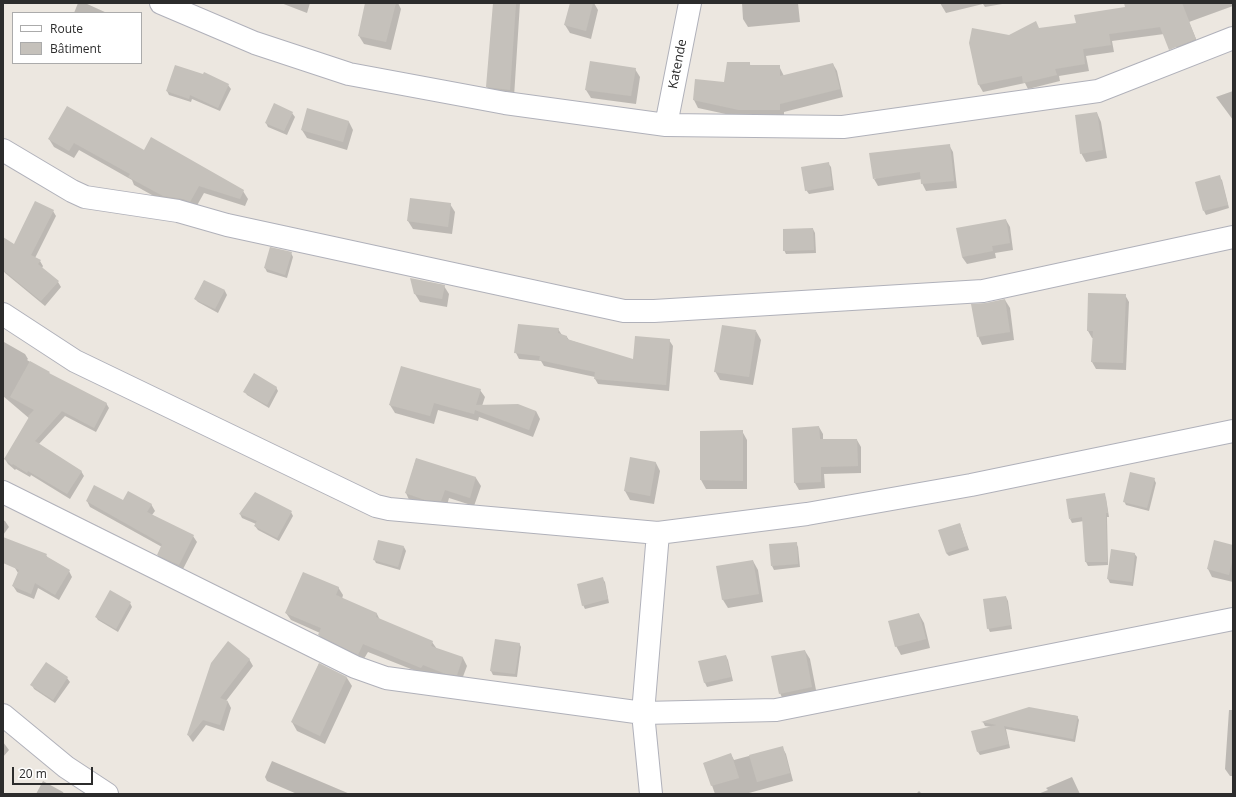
<!DOCTYPE html>
<meta charset="utf-8">
<style>
body{margin:0}
#map{position:relative;width:1236px;height:797px;overflow:hidden;background:#ece7e0;font-family:"Open Sans",sans-serif}
canvas{display:block}
.frame{position:absolute;inset:0;border:4px solid #2c2c2c;pointer-events:none}
.legend{position:absolute;left:12px;top:12px;width:130px;height:52px;box-sizing:border-box;background:#fff;border:1px solid #ababab;margin:0;padding:5px 7px;list-style:none;font-size:12px;color:#2c2c2c}
.legend li{display:flex;align-items:center;gap:8px;height:20px}
.legend b{width:20px;border:1px solid #ababab}
.scale{position:absolute;left:12px;top:767px;width:81px;height:18px;box-sizing:border-box;border:2px solid #2c2c2c;border-top:0;padding-left:5px;font-size:12px;line-height:14px;white-space:nowrap;color:#2c2c2c;-webkit-text-stroke:3px #fff;paint-order:stroke}
</style>
<div id="map">
<canvas width="1236" height="797"></canvas>
<div class="frame"></div>
<ul class="legend">
<li><b style="height:5px;background:#fff"></b>Route</li>
<li><b style="height:11px;background:#c5c1bb"></b>Bâtiment</li>
</ul>
<div class="scale">20 m</div>
</div>
<script>
const ctx = document.querySelector('canvas').getContext('2d');
ctx.lineJoin = 'round';
function fill(path, color) {
  ctx.fillStyle = color;
  ctx.fill(path, 'evenodd');
}
function stroke(path, color, width, dash) {
  ctx.strokeStyle = color;
  ctx.lineWidth = width;
  ctx.lineCap = dash ? 'butt' : 'round';
  ctx.setLineDash(dash || []);
  ctx.stroke(path);
}
function label(font, color, halo, rows, align = 'center') {
  ctx.font = font + ' "Open Sans",sans-serif';
  ctx.lineWidth = 3;
  ctx.setLineDash([]);
  ctx.textBaseline = 'middle';
  ctx.strokeStyle = halo;
  ctx.fillStyle = color;
  for (const [text, x, y, turn = 0] of rows) {
    ctx.save();
    ctx.translate(x, y);
    ctx.rotate((+turn || 0) * Math.PI / 180);
    ctx.textAlign = isNaN(turn) ? turn : align;
    if (halo) ctx.strokeText(text, 0, 0);
    ctx.fillText(text, 0, 0);
    ctx.restore();
  }
}
const shadow = new Path2D(`
 M78,3H85L107,13H74Z
 M281,3H310L307,13Z
 M366,3H398L401,9L391,50L364,44L359,36Z
 M494,3H520L514,97L492,94L487,87Z
 M571,3H594L598,10L591,39L570,33L565,25Z
 M742,3H798L800,22L748,27L743,19Z
 M940,3H1008L985,7L983,4L946,13Z
 M1163,3H1233V6L1189,22L1199,46L1181,53L1171,41L1164,34L1112,41L1114,52L1086,56L1089,71L1059,76L1060,81L1028,89L1025,83L983,92L979,85L970,43L1009,36L1039,29L1077,24Z
 M749,63L751,66H779L784,76L833,64L837,71L843,97L784,112V117L744,118L698,108L694,100L725,83Z
 M635,69L640,77L636,104L591,98L586,90Z
 M228,85L231,89L220,111L192,99L191,102L169,95L167,91Z
 M1233,91V120L1216,97Z
 M292,113L295,117L287,135L268,127L266,123Z
 M1097,113L1101,122L1107,158L1086,162L1081,153Z
 M349,122L353,130L347,150L307,138L302,130Z
 M49,139L144,151L243,191L248,199L245,206L204,193L195,209L168,204L134,185L132,180L79,150L74,158L54,147Z
 M949,145L953,152L957,188L926,191L922,183V179L878,186L874,179Z
 M828,163L831,167L834,190L809,194L806,190Z
 M1219,177L1222,180L1229,208L1206,215L1204,211Z
 M450,204L455,212L452,234L413,229L408,221Z
 M53,211L56,216L35,258L40,261L43,266L42,268L58,282L61,287L45,306L5,273L3,270V239L15,245Z
 M1006,220L1010,227L1013,250L995,253L996,258L967,264L962,257Z
 M813,229L815,233L816,253L786,254L784,250Z
 M271,248L291,253L293,257L287,278L267,272L265,268Z
 M204,281L225,291L227,295L218,313L198,302L195,299Z
 M444,286L449,294L447,307L420,302L415,294Z
 M1125,295L1129,302L1126,370L1096,369L1092,362L1094,338H1092L1088,331Z
 M1005,300L1010,308L1014,340L982,345L978,336Z
 M558,329L562,335L567,337L569,340L634,361L669,340L673,346L669,391L598,384L595,379V377L544,366L541,361L519,359L516,353Z
 M756,331L761,340L753,385L720,380L715,371Z
 M4,342L25,354L28,359L27,360L49,373L50,375L106,403L109,408L96,432L65,416L38,445L81,471L84,476L70,499L31,475L30,477L16,469L15,470L8,464L5,459L30,419L3,396Z
 M276,387L278,391L269,408L247,395L245,392Z
 M480,390L485,397L482,406L536,411L540,419L533,437L479,417L478,421L438,410L434,424L395,413L390,405Z
 M819,427L823,434V440H857L861,447V473L824,474L825,488L799,490L795,483Z
 M742,431L747,440V489H706L701,480V432Z
 M631,458L656,463L660,471L654,504L630,500L625,491Z
 M416,459L476,478L481,486L474,506L449,498L446,509L410,502L406,493Z
 M1154,479L1156,483L1149,511L1126,505L1124,501Z
 M255,493L291,512L293,516L279,541L258,530L255,526L256,524L242,518L240,514Z
 M1104,494L1106,498L1109,517H1107L1108,565L1088,566L1086,562L1084,521L1072,523L1070,519Z
 M87,501H123L151,504L155,511L152,515L193,536L197,542L182,571L162,561L158,555L162,547L90,507Z
 M3,520L5,521L9,527L3,535Z
 M960,524L969,550L949,556L946,553Z
 M3,538L46,555L48,558L69,571L72,577L59,600L38,588L34,599L17,592L13,586L18,573L15,568L3,558Z
 M796,543L798,547L800,567L774,570L772,566Z
 M1233,546V582L1212,577L1208,569Z
 M404,547L406,551L400,570L376,563L374,559Z
 M1134,553L1137,557L1133,586L1110,583L1108,579Z
 M753,561L758,570L763,602L728,608L723,600L717,567Z
 M602,578L605,582L609,603L585,609L583,605Z
 M338,587L343,595L342,599L377,614L380,620L432,642L437,649L463,658L467,666L461,682L451,681L427,672L426,675L368,652L362,662L324,642L319,635L320,633L291,620L286,613Z
 M1006,597L1008,601L1012,629L990,632L988,628Z
 M130,603L132,607L118,632L98,620L96,617Z
 M919,614L924,623L930,648L901,655L896,646Z
 M519,643L521,647L517,677L493,675L491,671Z
 M805,651L810,659L817,695L784,702L780,693Z
 M726,656L728,660L733,681L707,687L705,683L700,662Z
 M249,659L253,666L226,701L228,702L231,708L224,731L206,725L193,742L192,741L188,735Z
 M46,664L67,678L70,682L55,703L34,689L32,685Z
 M319,664L347,678L352,686L325,744L297,731L292,722Z
 M1029,708L1077,716L1079,720L1075,742L1006,729L1010,748L980,755L978,752L992,727L985,726L983,722Z
 M1229,710H1233V776H1230L1225,769Z
 M3,742L9,750L3,757Z
 M782,747L786,754L793,781L749,793L750,794H715L704,763L731,754L734,760Z
 M272,761L350,794H297L267,781L265,777Z
 M1072,777L1080,794H1038L1048,790L1046,788Z
 M43,781L63,792L64,794H36Z
 M919,791L922,794H916Z`);
const building = new Path2D(`
 M365,3H396L386,42L358,36Z
 M493,3H516L510,90L486,87Z
 M570,3H593L586,31L564,25Z
 M1124,3H1182L1196,39L1169,50L1160,27L1109,34L1111,45L1083,49L1085,64L1055,69L1057,75L1023,83L1022,76L978,85L969,43L972,28L1009,35L1036,21L1039,28L1076,23L1074,15L1125,7Z
 M590,61L636,68L631,96L585,90Z
 M727,62H750V65H780V76L833,63L840,89L780,104V110H739L693,100L695,79L724,82Z
 M175,65L203,74L204,72L229,84L218,108L190,95L189,99L166,91Z
 M274,103L293,112L284,131L265,123Z
 M67,106L144,150L151,137L244,190L240,199L199,186L190,202L183,199L163,196L128,177L130,174L74,143L69,151L48,139Z
 M307,108L349,121L343,142L301,130Z
 M1097,112L1103,150L1080,154L1075,115Z
 M950,144L954,181L921,184L920,172L873,179L869,153Z
 M829,162L832,186L805,191L801,167Z
 M1220,175L1228,205L1203,211L1195,182Z
 M410,198L451,203L448,227L407,221Z
 M35,201L54,210L31,255L41,260L38,264L59,281L41,301L3,270V237L14,244Z
 M1006,219L1010,243L992,246L993,251L962,257L956,228Z
 M813,228L814,250L783,251V229Z
 M270,247L292,252L285,275L264,268Z
 M410,278L445,285L442,299L414,294Z
 M204,280L225,290L215,309L194,299Z
 M1088,293L1126,294L1123,363L1091,362L1093,331H1087Z
 M1005,299L1010,332L977,337L971,304L986,303Z
 M518,324L559,328L558,333L567,336V339L633,359L635,336L670,339L666,385L594,379L595,372L539,360L540,356L514,353Z
 M722,325L756,330L749,377L714,372Z
 M30,361L50,372L49,373L107,403L94,428L62,411L35,441L82,471L67,494L28,471L27,473L13,464L12,465L4,459L29,417L28,416L34,410L10,397Z
 M401,366L481,389L476,405L518,404L536,411L529,430L475,410L474,414L434,403L430,416L389,405Z
 M254,373L277,387L267,405L243,392Z
 M819,426L820,439H857L858,466L821,467V482L794,483L792,428Z
 M743,430V481L700,480V431Z
 M630,457L656,462L650,496L624,491Z
 M416,458L476,477L470,498L445,490L441,501L425,500L405,493Z
 M1130,472L1155,478L1147,508L1123,502Z
 M94,485L123,500L128,491L152,504L147,512L194,535L179,565L157,555L162,544L86,501Z
 M255,492L292,511L277,538L254,526L257,521L239,514Z
 M1105,493L1108,513H1106L1107,562H1085L1082,517L1069,519L1066,499Z
 M960,523L967,546L946,553L938,530Z
 M3,537L47,554L46,556L70,570L55,595L35,583L31,594L12,586L19,570L3,563Z
 M378,540L404,546L398,567L373,560Z
 M1214,540L1233,545V558L1229,575L1207,569Z
 M797,542L798,564L771,566L769,544Z
 M1111,549L1135,553L1132,582L1107,579Z
 M753,560L759,594L722,600L716,566Z
 M303,572L339,587L336,595L377,613L376,617L433,641L431,646L463,657L457,675L446,674L423,665L421,668L363,644L358,655L318,635L321,628L285,613Z
 M603,577L608,599L582,606L577,584Z
 M110,590L131,602L116,629L95,617Z
 M1006,596L1011,625L987,629L983,599Z
 M919,613L926,639L895,647L888,621Z
 M495,639L520,643L515,674L490,671Z
 M228,641L250,659L220,698L228,701L220,725L203,720L190,736L187,735L211,663Z
 M805,650L812,687L779,694L771,656Z
 M726,655L731,677L704,683L698,661Z
 M46,662L68,677L53,700L30,685Z
 M319,663L347,677L320,736L291,722Z
 M1029,707L1078,716L1073,739L1004,726L1009,744L977,752L971,731L997,725L981,722Z
 M783,746L790,773L757,782L749,755Z
 M731,753L739,778L711,786L703,763Z`);
const minor = new Path2D(`
 M161,3L255,43L349,74L505,103L666,125L843,127L1098,91L1233,38
 M666,125L690,3
 M3,150L72,191L85,197L178,211L227,225L624,311H654L983,291L1233,237
 M3,314L75,361L376,506L389,509L658,533L807,514L971,485L1233,431
 M3,492L355,667L386,678L643,713L776,710L1233,619
 M3,715L66,767L107,794
 M651,794L643,713L658,533`);
const streetNames = [
 ["Katende",678,64,-79]
];
fill(shadow, '#0003');
fill(building, '#c5c1bb');
stroke(minor, '#b0b1ba', 24);
stroke(minor, '#fff', 22);
label('13px', '#2c2c2c', '#fff', streetNames);
</script>
